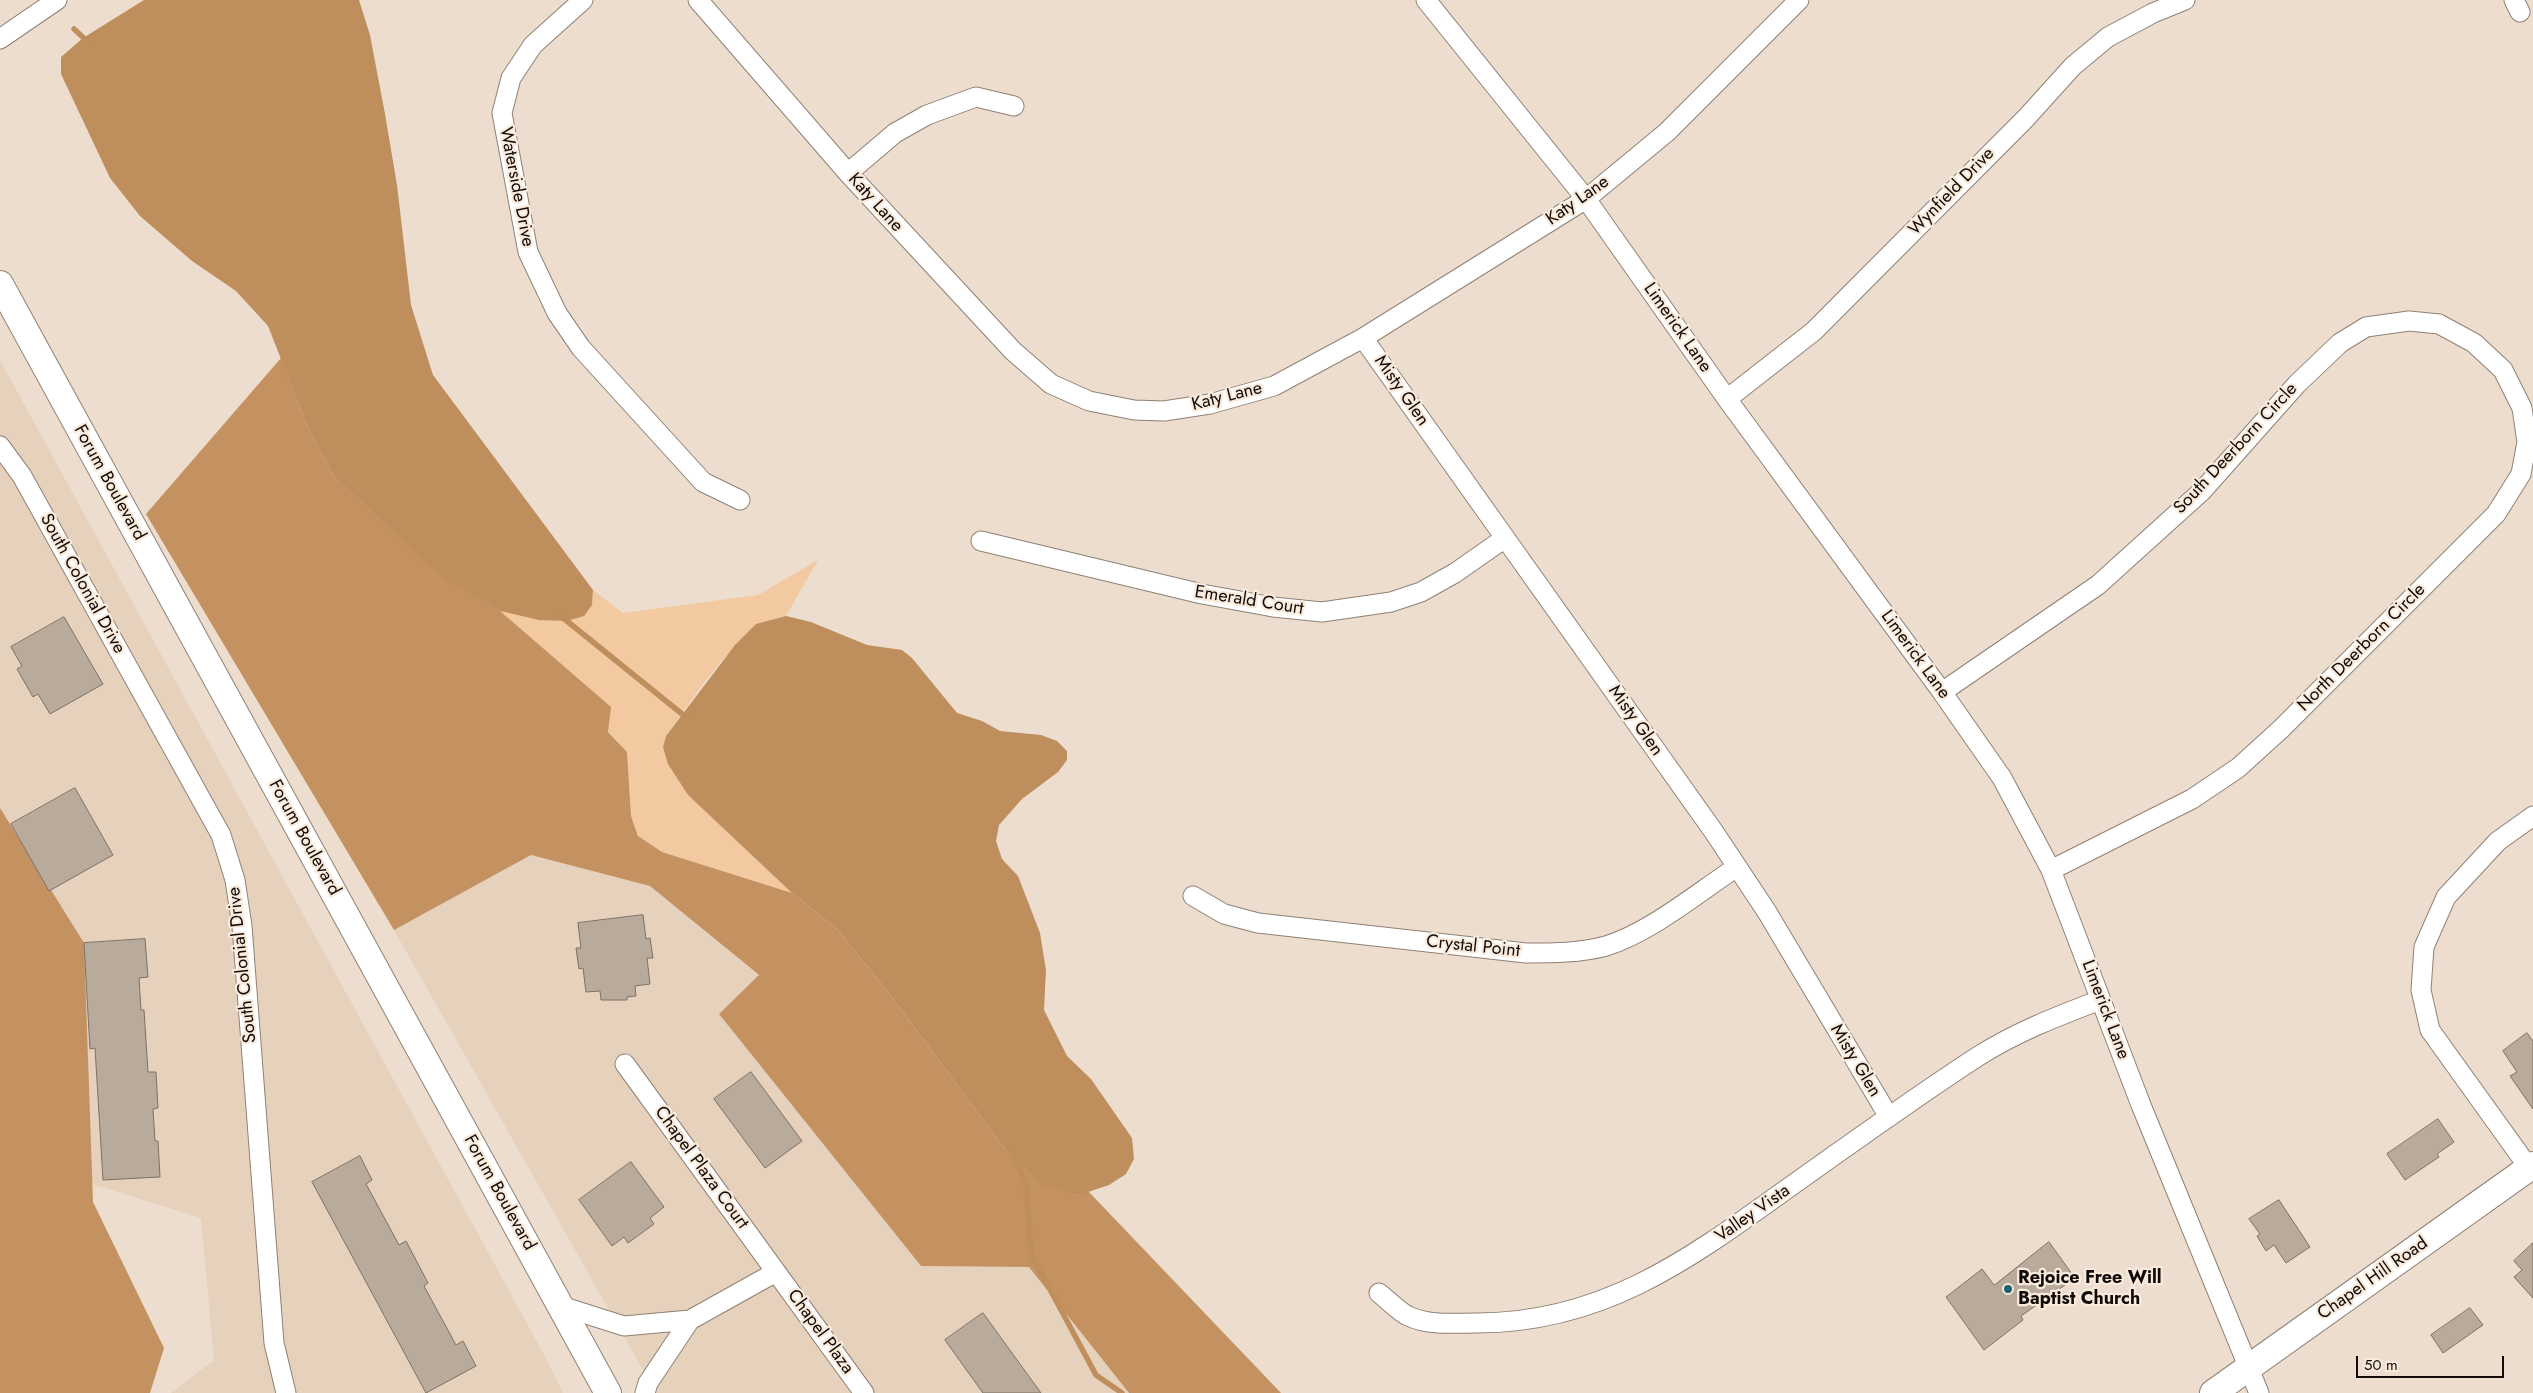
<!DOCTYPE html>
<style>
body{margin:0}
#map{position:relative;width:2533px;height:1393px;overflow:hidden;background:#edddce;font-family:Jost,sans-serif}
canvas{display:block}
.scale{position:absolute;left:2356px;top:1356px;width:148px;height:22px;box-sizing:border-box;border:2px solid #100b07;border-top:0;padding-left:6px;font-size:15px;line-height:18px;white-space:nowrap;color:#100b07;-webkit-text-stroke:4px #faeadb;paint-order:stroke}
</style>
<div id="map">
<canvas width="2533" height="1393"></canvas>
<div class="scale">50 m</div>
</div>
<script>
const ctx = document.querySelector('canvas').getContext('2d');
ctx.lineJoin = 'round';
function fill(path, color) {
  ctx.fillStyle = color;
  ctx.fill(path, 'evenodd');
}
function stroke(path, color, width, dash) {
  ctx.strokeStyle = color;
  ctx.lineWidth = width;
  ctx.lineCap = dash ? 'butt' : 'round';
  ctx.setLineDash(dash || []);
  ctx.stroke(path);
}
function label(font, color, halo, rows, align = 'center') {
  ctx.font = font + ' Jost,sans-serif';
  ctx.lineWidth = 4.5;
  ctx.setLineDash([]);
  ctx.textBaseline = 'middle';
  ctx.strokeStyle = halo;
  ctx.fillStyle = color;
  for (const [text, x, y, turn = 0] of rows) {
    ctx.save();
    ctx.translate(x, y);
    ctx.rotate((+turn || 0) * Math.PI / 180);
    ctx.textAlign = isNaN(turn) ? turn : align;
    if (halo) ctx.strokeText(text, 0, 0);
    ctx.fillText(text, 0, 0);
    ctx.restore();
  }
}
const built = new Path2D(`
 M0,360L548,1362L563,1393H171L214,1360L201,1218L31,1165L0,938Z
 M531,855L650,886L759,976L719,1014L921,1266L1029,1267L1129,1393H656L394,930Z`);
const green = new Path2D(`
 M818,560L786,616C739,622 693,700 666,736L663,747L688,795L792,893L662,852L638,836L631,816L627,752L500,611L539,620L592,605L593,590L623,613L758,595Z`);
const forest = new Path2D(`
 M281,358L307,425L334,477L443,577L500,611L611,707L608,732L627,752L631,816L638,836L662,852L792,893L837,929L888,992L1005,1149L1078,1195L1088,1191L1281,1393H1129L1029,1267L921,1266L719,1014L759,975L650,886L531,855L394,930L146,514Z
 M0,808L84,943L93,1202L164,1348L150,1393H0Z`);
const water = new Path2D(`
 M144,0H359L370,35L385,114L397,185L411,305L433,375L593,590L592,605L584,616L567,621L539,620L500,611L443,578L334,477L307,425L268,326L236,291L192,261L140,216L110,178L61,74V57L83,38Z
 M786,616L811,622L867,645L902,650L912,658L957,713L982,721L1000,731L1041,735L1057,741L1067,751V760L1058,772L1022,799L999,825L996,841L1002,859L1018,876L1040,933L1046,970L1044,1010L1067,1056L1091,1079L1132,1138L1134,1159L1126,1174L1109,1185L1079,1195L1043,1185L1005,1149L888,992L837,929L792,893L688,795L668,764L663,747L666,736L735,645L756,624Z`);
const stream = new Path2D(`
 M74,29L88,42
 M562,617L687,718
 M1013,1153L1026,1184L1031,1254L1096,1375L1122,1393`);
const building = new Path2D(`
 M64,617L103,684L50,714L38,694L33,697L17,669L22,666L11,647Z
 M75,788L113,855L49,891L11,824Z
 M643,915L646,939L650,938L653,958H647L650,984L635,986L636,996L627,997V1000H601L600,991L586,992L583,968L579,969L576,948H581L578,923Z
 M145,939L148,977L139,978L141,1010H144L148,1072H156L158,1108L153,1109L155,1141H158L160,1177L103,1180L95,1048L90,1049L84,943Z
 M2527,1033L2533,1041V1109L2510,1076L2517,1072L2503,1051Z
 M751,1072L802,1141L765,1168L714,1099Z
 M2438,1119L2454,1142L2437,1154L2439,1157L2405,1180L2387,1154Z
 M360,1156L372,1180L366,1184L399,1245L406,1241L428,1283L424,1286L456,1345L463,1341L476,1366L426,1393L312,1182Z
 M631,1162L664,1207L650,1218L654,1224L628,1243L624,1237L612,1246L579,1200Z
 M2279,1200L2310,1247L2286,1263L2274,1245L2266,1251L2257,1236L2260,1234L2249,1219Z
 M2049,1242L2075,1278L2021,1316L2023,1320L1984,1350L1946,1297L1982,1269L1994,1285Z
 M2533,1243V1298L2514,1277L2522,1270L2514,1261Z
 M2470,1308L2483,1325L2443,1353L2431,1335Z
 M983,1313L1041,1393H983L945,1340Z`);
const street = new Path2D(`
 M583,0L533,45L511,78L502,113L528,252L557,313L581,348L703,482L740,500
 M698,0L848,173L1013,351L1051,384L1089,401L1134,410L1164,411L1210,404L1274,386L1363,338L1586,199L1667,132L1799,0
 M1426,0L1586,199L1727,399L1942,692L2002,778L2051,870L2141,1105L2259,1393
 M2514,0L2520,12
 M0,39L57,0
 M848,173L895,133L927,115L976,97L1014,106
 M1363,338L1714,832L1767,912L1889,1117
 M1727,399L1814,331L2026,118L2073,66L2108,37L2153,13L2185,0
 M0,446L22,476L221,835L235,880L242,926L274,1343L286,1393
 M981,541L1202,594L1273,607L1322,612L1391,602L1421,592L1455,573L1505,538
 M1942,692L2098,585L2202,491L2297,384L2340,343L2366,327L2409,321L2439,324L2474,343L2503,370L2522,408L2527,442L2521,474L2496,514L2281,729L2238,768L2192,799L2051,870
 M1193,896L1224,914L1258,923L1526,953C1553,953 1580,953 1606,946C1651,932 1697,893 1737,867
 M625,1064L864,1393
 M2529,1168L2430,1030L2421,990L2424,947L2446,897L2498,841L2533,816
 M1379,1293C1388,1300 1398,1311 1408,1316C1430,1326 1453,1323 1477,1323C1605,1323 1692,1257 1791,1186C1853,1142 1914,1098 1977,1057C2016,1032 2058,1016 2100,1000
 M561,1306L624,1326L690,1320L776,1272
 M645,1393L648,1383L690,1320`);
const secondary = new Path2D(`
 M0,284L608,1393
 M2213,1393L2533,1165`);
const markers = [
 [2008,1289,5,"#1b6272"]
];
const streetNames = [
 ["Waterside Drive",516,187,79],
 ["Wynfield Drive",1952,192,-46],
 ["Katy Lane",1578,201,-35],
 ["Katy Lane",875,203,48],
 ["Limerick Lane",1677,328,55],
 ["Misty Glen",1401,391,55],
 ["Katy Lane",1227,397,-14],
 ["South Deerborn Circle",2236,449,-47],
 ["Forum Boulevard",109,483,61],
 ["South Colonial Drive",82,584,61],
 ["Emerald Court",1249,601,9],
 ["North Deerborn Circle",2362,648,-45],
 ["Limerick Lane",1915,655,54],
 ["Misty Glen",1635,721,55],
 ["Forum Boulevard",304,838,61],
 ["Crystal Point",1473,947,6],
 ["South Colonial Drive",243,965,-96],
 ["Limerick Lane",2105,1010,69],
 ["Misty Glen",1855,1061,59],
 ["Chapel Plaza Court",701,1168,54],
 ["Forum Boulevard",499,1193,61],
 ["Valley Vista",1753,1214,-35],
 ["Chapel Hill Road",2373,1279,-35],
 ["Chapel Plaza",820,1332,54]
];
const poiNames = [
 ["Rejoice Free Will",2018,1279],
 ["Baptist Church",2018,1300]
];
fill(built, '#e6d1bd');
fill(green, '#f2c9a0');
fill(forest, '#c39260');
fill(water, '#bf8e5d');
stroke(stream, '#bf8e5d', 5.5);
fill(building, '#b9ab9c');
stroke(building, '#7e7063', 1);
stroke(street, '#8f8174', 21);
stroke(secondary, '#8f8174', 28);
stroke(street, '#fff', 19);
stroke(secondary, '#fff', 26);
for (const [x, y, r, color] of markers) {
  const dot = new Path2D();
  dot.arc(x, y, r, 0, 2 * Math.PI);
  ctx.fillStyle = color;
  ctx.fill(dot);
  stroke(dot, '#faeadb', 2);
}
label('18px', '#100b07', '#faeadb', streetNames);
label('bold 18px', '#100b07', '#faeadb', poiNames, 'left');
</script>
